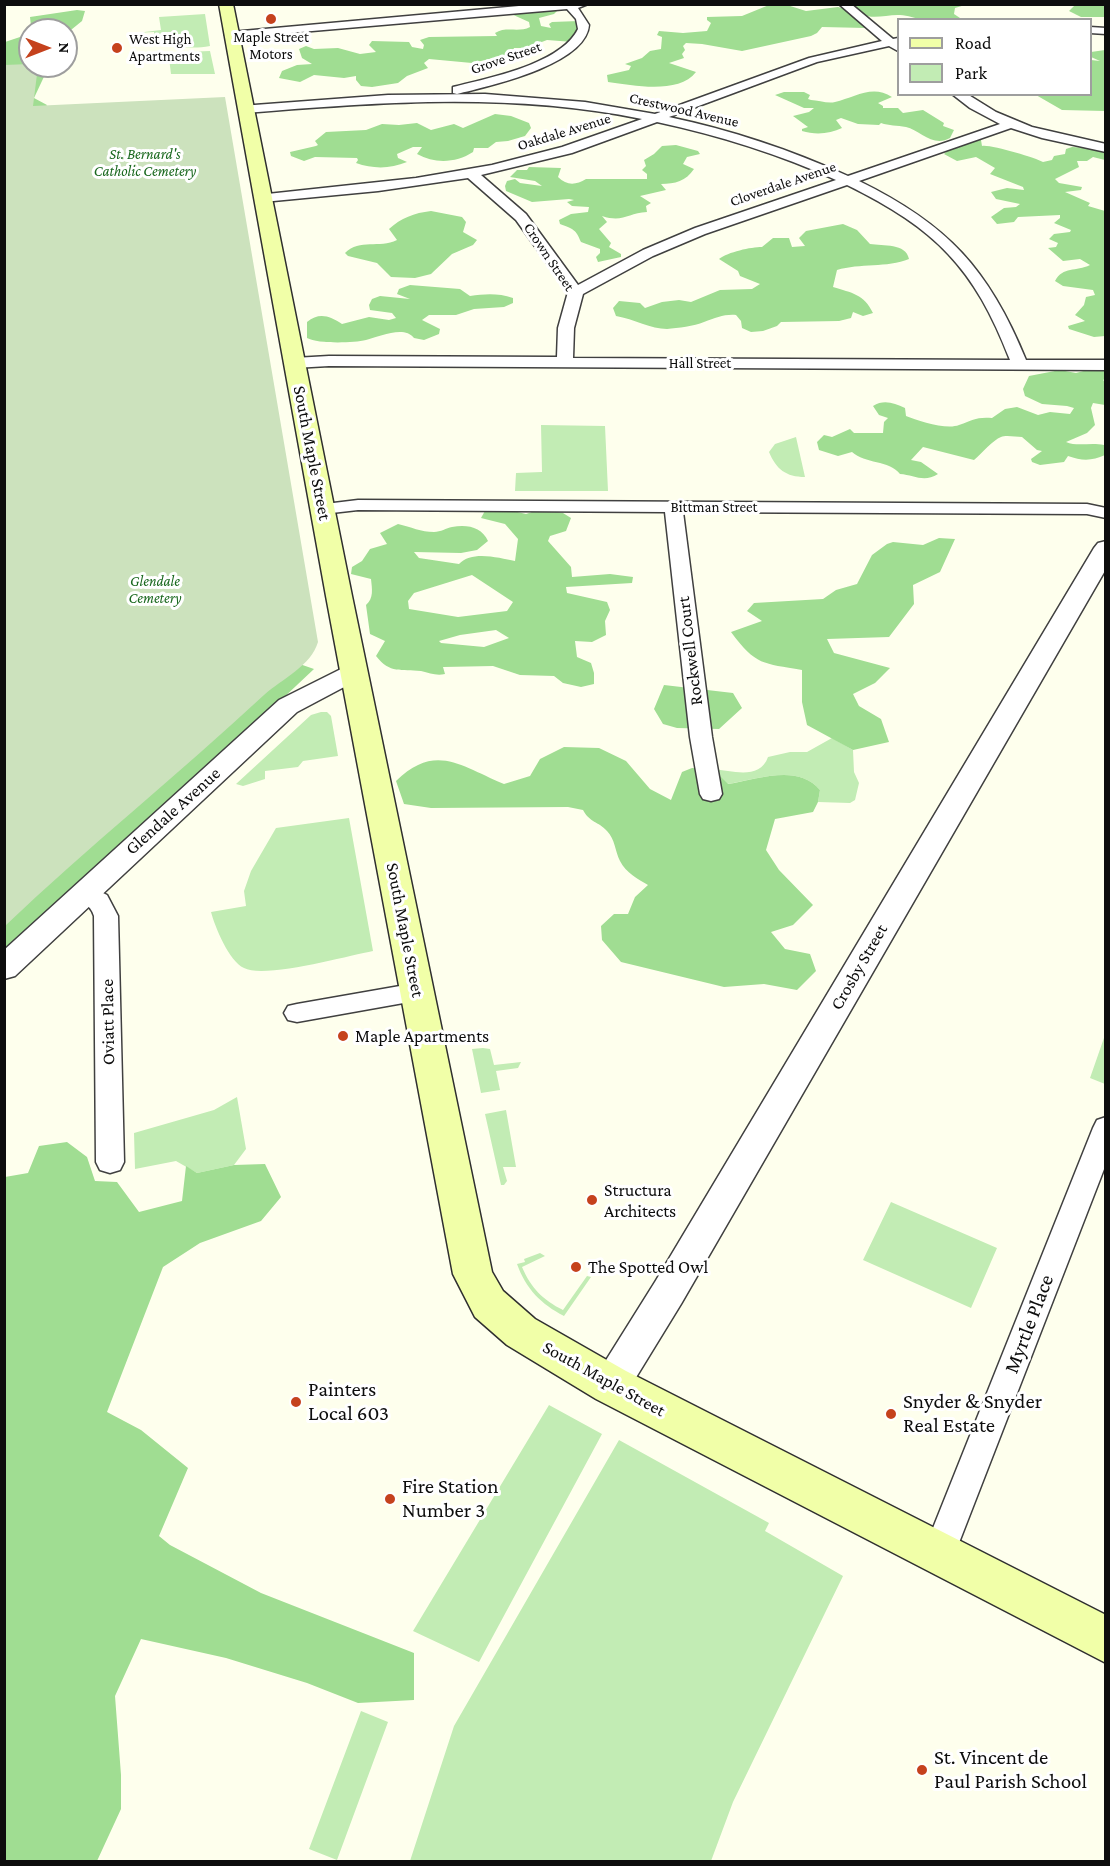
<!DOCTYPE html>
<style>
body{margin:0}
#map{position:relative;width:1110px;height:1866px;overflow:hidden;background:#feffed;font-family:"Crimson Pro",serif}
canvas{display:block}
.frame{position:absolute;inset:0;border:6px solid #0d0d0d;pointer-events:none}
.legend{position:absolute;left:897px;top:18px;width:195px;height:78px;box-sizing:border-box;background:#fff;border:2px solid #9e9e9e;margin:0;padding:8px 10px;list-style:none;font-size:18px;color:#0d0d0d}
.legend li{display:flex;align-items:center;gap:12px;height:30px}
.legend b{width:30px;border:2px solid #9e9e9e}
.north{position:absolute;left:18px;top:18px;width:60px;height:60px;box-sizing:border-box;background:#fff;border:2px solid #9e9e9e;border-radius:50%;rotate:90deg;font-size:16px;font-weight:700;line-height:24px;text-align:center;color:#0d0d0d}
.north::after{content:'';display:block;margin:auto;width:21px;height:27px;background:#c5421d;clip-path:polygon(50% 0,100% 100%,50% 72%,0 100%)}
</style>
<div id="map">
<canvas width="1110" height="1866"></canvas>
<div class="frame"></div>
<ul class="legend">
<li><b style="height:8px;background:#f1ffa8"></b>Road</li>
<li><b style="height:16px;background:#c2ecb4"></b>Park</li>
</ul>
<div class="north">N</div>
</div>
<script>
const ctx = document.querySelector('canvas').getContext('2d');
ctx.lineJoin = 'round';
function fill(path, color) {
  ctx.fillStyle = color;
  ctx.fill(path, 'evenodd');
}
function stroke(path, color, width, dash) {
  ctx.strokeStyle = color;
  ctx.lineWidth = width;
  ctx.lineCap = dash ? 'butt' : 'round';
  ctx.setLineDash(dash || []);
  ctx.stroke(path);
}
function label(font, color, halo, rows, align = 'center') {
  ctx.font = font + ' "Crimson Pro",serif';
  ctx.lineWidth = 6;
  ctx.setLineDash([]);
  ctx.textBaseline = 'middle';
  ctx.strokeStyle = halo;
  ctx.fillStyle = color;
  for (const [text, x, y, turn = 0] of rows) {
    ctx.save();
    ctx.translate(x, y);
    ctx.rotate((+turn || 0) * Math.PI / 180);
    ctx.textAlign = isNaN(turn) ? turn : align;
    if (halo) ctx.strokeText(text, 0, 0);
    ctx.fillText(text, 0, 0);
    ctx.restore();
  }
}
const green = new Path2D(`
 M205,14L210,46C190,50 175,45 155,46L154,32L136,33L161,30L159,17Z
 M210,51L215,74H171L169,58L178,56L183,52Z
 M541,425L605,426L608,491H515L516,473L542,472Z
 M796,437L805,477C786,477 776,469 769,452L775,444Z
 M321,712H327L331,716L338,756L303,761L298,767L265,771V779L243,786L236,784L311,715Z
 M832,738L853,750L854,772L859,783L855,800L850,803L818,802L820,790C797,763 757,780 727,784L713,769C733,771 760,780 768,757L790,752H807Z
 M349,818L373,951C347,956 264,979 244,968C229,961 215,927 211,912L246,906L244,891L251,871L276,828Z
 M1105,1035L1106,1084H1105L1090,1078Z
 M483,1048L490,1049L494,1065L521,1062L518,1068L496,1071L500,1090L481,1093L472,1049Z
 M237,1097L246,1149L234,1165L197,1173L176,1161L135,1169L134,1133L214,1110Z
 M506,1110L516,1167H503L507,1181L504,1185H501L485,1114Z
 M891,1202L997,1248L971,1308L863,1260Z
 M540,1253L545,1256L522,1267C531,1288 543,1300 563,1310L587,1276L591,1277L564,1316C541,1304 526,1289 517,1264L525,1262L524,1259Z
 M549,1405L602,1434L479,1662L413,1631Z
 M619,1440L769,1523L765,1531L843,1576L733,1802L711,1861H410L454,1726Z
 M361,1711L388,1722L337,1860L309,1849Z`);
const forest = new Path2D(`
 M769,5H787L806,11L838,7L845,9L867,26L866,28L822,27L817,33L811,36L742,51L702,44L686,43L683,46L685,50L682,54L684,58L669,63L696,72C679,94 636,86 608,82L607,75L629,70L631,66L625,64L642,58L650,51L661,49L662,37L657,35L659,31L683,33L707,31L711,23L707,20V17L742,16Z
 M854,5H965L955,8L954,14L960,18C948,20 934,21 923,19C915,19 908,15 900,15C884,14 863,24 854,5Z
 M1075,5H1105V17H1081L1069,11Z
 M554,9L558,10L554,14L539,18L541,26L551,28L549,24L552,22L579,21L582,24L573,42L547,40L526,48H514L512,54L472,63L429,59L424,63L428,68L407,76L398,83L372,87L361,86L356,80V76L344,78L314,75L300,82L279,78L282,71L297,65L312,64L302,58L299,49L306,46L314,49L338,48L360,54L376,52L369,45L372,41L409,42L412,47L423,49L424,45L420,40L429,37L497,36L495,33C506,26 519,33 530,27L529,22L509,13Z
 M77,10L85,11L82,21L66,34V30H30V66H49L34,98L47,105L5,188V42L26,35L31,26L30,17Z
 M1105,50V111L1062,110L1036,95L1090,94L1091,60L1100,61L1091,57V52Z
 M784,92H804L810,95L808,99L811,100C818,100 828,104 835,102C854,98 872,84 892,97L878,103L883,106V108H898L903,113L923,110L944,123L943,126L954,130L950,138C933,148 920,130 906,127C897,125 889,126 881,123L879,125L858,124L841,118L836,120L842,128C830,134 815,135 802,131V129L808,127L793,116L809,112L814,108H804L775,95Z
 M495,114L511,116L529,123L531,128L525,136L508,141L496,142L488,148H474L473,152C456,163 435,164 417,154L422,147H413L397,154L398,158L407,162C390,169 373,169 356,163L358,160L357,158L315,157L304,161L291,156L290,152L316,146L318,145L315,141L326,132L366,130L382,124L399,125L417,123L431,130L454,124L463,128Z
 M975,139L981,140L982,146C990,144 1036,158 1043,162L1052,160L1054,156L1065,154L1066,149L1072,147L1105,149V160L1093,157L1087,161H1077L1079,167L1055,179L1059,183L1082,187L1081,190L1065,192L1090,203L1088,206L1105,211V336L1094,337L1069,329L1068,326L1085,321L1075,315L1084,305L1086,297L1095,295L1093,290L1063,286L1055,281C1063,266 1076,272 1090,265L1080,259L1063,261L1048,248L1056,247L1058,243L1049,239L1054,234L1070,232L1071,230L1054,223L1060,218V215L1018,217L1014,222L997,224L991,217L1004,208L1016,207L1020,204L996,199L991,192L1007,188L1024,190L1023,187L990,174L995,168L976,157L957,161L944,154L947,151Z
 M676,145L698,151L700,154L687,157L683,164L694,169C686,181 675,184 661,184L666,190L640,196L651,203L646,206L647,212C628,213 623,223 602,216L607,222L599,229L611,243L609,247L621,254V257L598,262L596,257L600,253V249L581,242C576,230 574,229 560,224L559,220L571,214L588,212L589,207L572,206L567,202L574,200L569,199L532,202L506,191L505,186L507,181L515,179L520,183L542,186L535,181L510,177L517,170H527L529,167L561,168L558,177C567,186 576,185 586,179H647V174L642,170L646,166L644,160L654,154L662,146Z
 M431,211L462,217L466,222L463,232L477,240L473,245L452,254L431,274L415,278L391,277L377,263L348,256L345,253C360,238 379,249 397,240L389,229C401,218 414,213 431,211Z
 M843,224L857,230L870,244C883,246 906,243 909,259C887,268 860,263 837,270L833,287C852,293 864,294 873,313L863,316L853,312L851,318L839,321L781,322L777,326L763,331L751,332L742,328L741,321L736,315C724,314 716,318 704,322C694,326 678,328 667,329C651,329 634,319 616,316L613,308L619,301L640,303L645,308L662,302L679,300L691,302L720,290L752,289L760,284L740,276L738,271L719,259C728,252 751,247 762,247L773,238H789L792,247L805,246L799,238L806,231Z
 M410,285L460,289L470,296C485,294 498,293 513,298V303L504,307L474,309L456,315H429L422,320L440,329L439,334L424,340L414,338C404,325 379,337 366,340C353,343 318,344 307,338V322C319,312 330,316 342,324L369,317L389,320L396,318L392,313L370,310L369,305L372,299L380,296L410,299L397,294L399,289Z
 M1091,369H1105V379L1103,380L1105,382V405L1093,403L1091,408L1095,425L1087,433L1066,442C1078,447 1090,442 1104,445L1105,455C1092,461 1082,461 1068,456L1064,462L1040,465L1032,462L1031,459L1042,451L1037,450L1022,437C1016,437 1006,435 1001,437C993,440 982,453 974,460L923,447L911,460L921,462L938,474C924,483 914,475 900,474C889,460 865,464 852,452L838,456L819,450L817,442L824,435L832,437L850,429L854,433H883L884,422L888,418L879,415L873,406C884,399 894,403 905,408L906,416C918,421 947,430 959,425C974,420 975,417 992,418L1005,409L1017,407L1038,415L1050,412L1070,414L1074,408L1067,406L1042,404L1025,396L1023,389L1029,376L1060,370L1076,373Z
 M486,509H505L526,514L541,509L563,513L571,518L566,531L550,536L548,541L571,567L572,577L610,574L633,577L632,583L566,587L567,593L607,602L610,610L605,621L606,635L592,642L575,641L577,657L591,663L594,673V684L581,687L563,683L554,676L520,675L493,666L443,667L445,674C436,676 430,673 421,671C401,669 390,674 376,656L385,641L370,634L366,605C374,598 372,589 371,579L351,574L352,567L362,561L370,549L387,544L380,533L398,524C411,527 421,532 434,532C441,532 446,528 452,527C467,524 482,527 488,541L477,550L461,553L414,552L419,558L459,564C472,550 499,558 515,561L518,539L505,524L481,518ZM472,575L513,602L507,611L458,617L409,609L408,601L414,593ZM496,630L509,638L484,647L441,643L439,641L460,635Z
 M939,538L955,539L940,572L913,585L914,604L889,637L827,639L834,653L890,668L875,683L853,694L859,706L881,719L889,742L853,750L807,725L802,702V670C763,663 756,666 731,632L762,621L747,611L754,603L823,599L836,590L857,584L872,555L887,544L893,542L923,545Z
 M5,655L288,660L314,669L193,783L5,952Z
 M664,685L733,693L742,708L719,729L677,728L663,724L654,709Z
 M564,747L599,748L626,761L650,789L671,800L682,772L692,768L713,769L728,784C757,780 797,763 820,790L818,802L813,812L775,819L766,850L779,870L813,905L793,925L771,932L785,949L810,954L816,971L797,990L764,984L724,987L621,962L602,940L601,926L614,914H628L635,897L648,885C638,879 626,873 620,861C615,851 615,839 607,831C598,821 590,823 583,810L568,807L431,808L404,804L396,781C436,742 462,767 504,784L530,776L540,759Z
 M67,1142L87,1157L95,1181L117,1182L139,1212L182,1201L186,1166L197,1173L234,1165L265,1164L281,1197L261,1221L200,1243L163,1267L107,1412L141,1430L188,1468L159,1536L170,1545L261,1593L414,1653V1700L358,1703L307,1683L226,1658L141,1639L115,1696L121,1775V1809L97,1861H5V1177L28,1173L39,1146Z`);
const cemetery = new Path2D(`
 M30,64V66H38L33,106L225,97L318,642C311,666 282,679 264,695C179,774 89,846 5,926L4,65Z`);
const minor = new Path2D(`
 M541,4H588L578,8L589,25C586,65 489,86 457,94L453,93V87C489,78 561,64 578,29L576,19L567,9L231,38L225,35L231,32Z
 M839,4H851L893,39L898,38V51L889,46L817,62L669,117C731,130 791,150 848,176L1000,124L970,108L952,94H967L996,112L1032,127L1106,144V152L1042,138L1011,128L859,181C947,224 989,269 1026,360H1106V370L329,366L294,368L286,363L294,358L329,356L557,357L558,328L568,292L516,220L468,178L378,191L263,202L258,201L256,198L258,195L416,178L492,165L562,147L642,119C511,92 378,102 245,113L239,109L241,106L388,95L485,94L585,102L655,114L809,58L882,41ZM657,122C718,135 779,154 836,180L695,228L643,250L578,285L526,214L481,175L572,153ZM847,185C936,229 974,267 1010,360L573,358L574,328L583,294L653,256L705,234Z
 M1090,27L1106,28V34L1090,33Z
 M358,500L1087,504L1106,508V518L1087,514L683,512L712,737L722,794L719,799L711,801L703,799L700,794L690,737L665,512L358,510L323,514L317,513L314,509L317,505Z
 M85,884L107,895L118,916L124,1162L120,1170L110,1173L100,1170L96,1162L94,916C91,904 79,902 73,892L77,886Z
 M417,983L426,985L429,992L426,999L297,1022L288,1020L284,1013L288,1006L297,1004Z
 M1106,1117V1164L955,1553L951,1564L939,1569L927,1564L923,1553L1093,1128L1097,1120Z`);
const tertiary = new Path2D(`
 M1106,541V569L681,1304L624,1397L611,1402L598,1397L592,1385L598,1373L655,1282L1094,548L1098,543Z
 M354,664L363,667L367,672L363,677L297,712L15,976L4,979V950L279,700L345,667Z`);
const secondary = new Path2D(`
 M219,4H233L352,596L492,1272L503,1291L535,1319L626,1371L1106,1615V1663L596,1399L507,1345L475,1317L453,1274L326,596Z`);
const markers = [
 [271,19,6,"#c5421d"],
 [117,48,6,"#c5421d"],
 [343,1036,6,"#c5421d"],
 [592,1200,6,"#c5421d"],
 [576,1267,6,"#c5421d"],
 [296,1402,6,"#c5421d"],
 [891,1414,6,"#c5421d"],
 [390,1499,6,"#c5421d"],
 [922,1770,6,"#c5421d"]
];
const farPoinames = [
 ["Maple Street",271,37],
 ["Motors",271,54],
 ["West High",129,39,"left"],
 ["Apartments",129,56,"left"]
];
const farStreetnames = [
 ["Grove Street",506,58,-19],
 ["Crestwood Avenue",684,110,13],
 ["Oakdale Avenue",564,132,-17],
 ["Cloverdale Avenue",783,184,-19],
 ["Crown Street",549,257,56],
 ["Hall Street",700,363],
 ["Bittman Street",714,507]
];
const farParknames = [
 ["St. Bernard's",145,154],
 ["Catholic Cemetery",145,171],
 ["Glendale",155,581],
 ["Cemetery",155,598]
];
const streetNames = [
 ["South Maple Street",312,453,79],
 ["Rockwell Court",690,651,-97],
 ["Glendale Avenue",173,811,-42],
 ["South Maple Street",405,930,79],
 ["Crosby Street",859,967,-60],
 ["Oviatt Place",108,1022,-91],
 ["South Maple Street",604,1379,29]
];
const poiNames = [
 ["Maple Apartments",355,1036],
 ["Structura",604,1190],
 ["Architects",604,1211],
 ["The Spotted Owl",588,1267]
];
const nearStreetnames = [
 ["Myrtle Place",1029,1324,-69]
];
const nearPoinames = [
 ["Painters",308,1390],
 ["Local 603",308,1414],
 ["Snyder & Snyder",903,1402],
 ["Real Estate",903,1426],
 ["Fire Station",402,1487],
 ["Number 3",402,1511],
 ["St. Vincent de",934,1758],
 ["Paul Parish School",934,1782]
];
fill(green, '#c2ecb4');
fill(forest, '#a0dd92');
fill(cemetery, '#cce2bd');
stroke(minor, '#404040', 3);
stroke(tertiary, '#404040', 3);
stroke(secondary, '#2f2f2f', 3);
fill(minor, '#fff');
fill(tertiary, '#fff');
fill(secondary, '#f1ffa8');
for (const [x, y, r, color] of markers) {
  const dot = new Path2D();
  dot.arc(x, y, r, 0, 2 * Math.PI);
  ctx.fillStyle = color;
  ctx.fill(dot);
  stroke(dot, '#fff', 2);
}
label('15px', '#0d0d0d', '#fff', farPoinames);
label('15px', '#0d0d0d', '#fff', farStreetnames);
label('italic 15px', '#19681e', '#fff', farParknames);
label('18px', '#0d0d0d', '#fff', streetNames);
label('18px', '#0d0d0d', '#fff', poiNames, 'left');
label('21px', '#0d0d0d', '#fff', nearStreetnames);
label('21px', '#0d0d0d', '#fff', nearPoinames, 'left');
</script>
